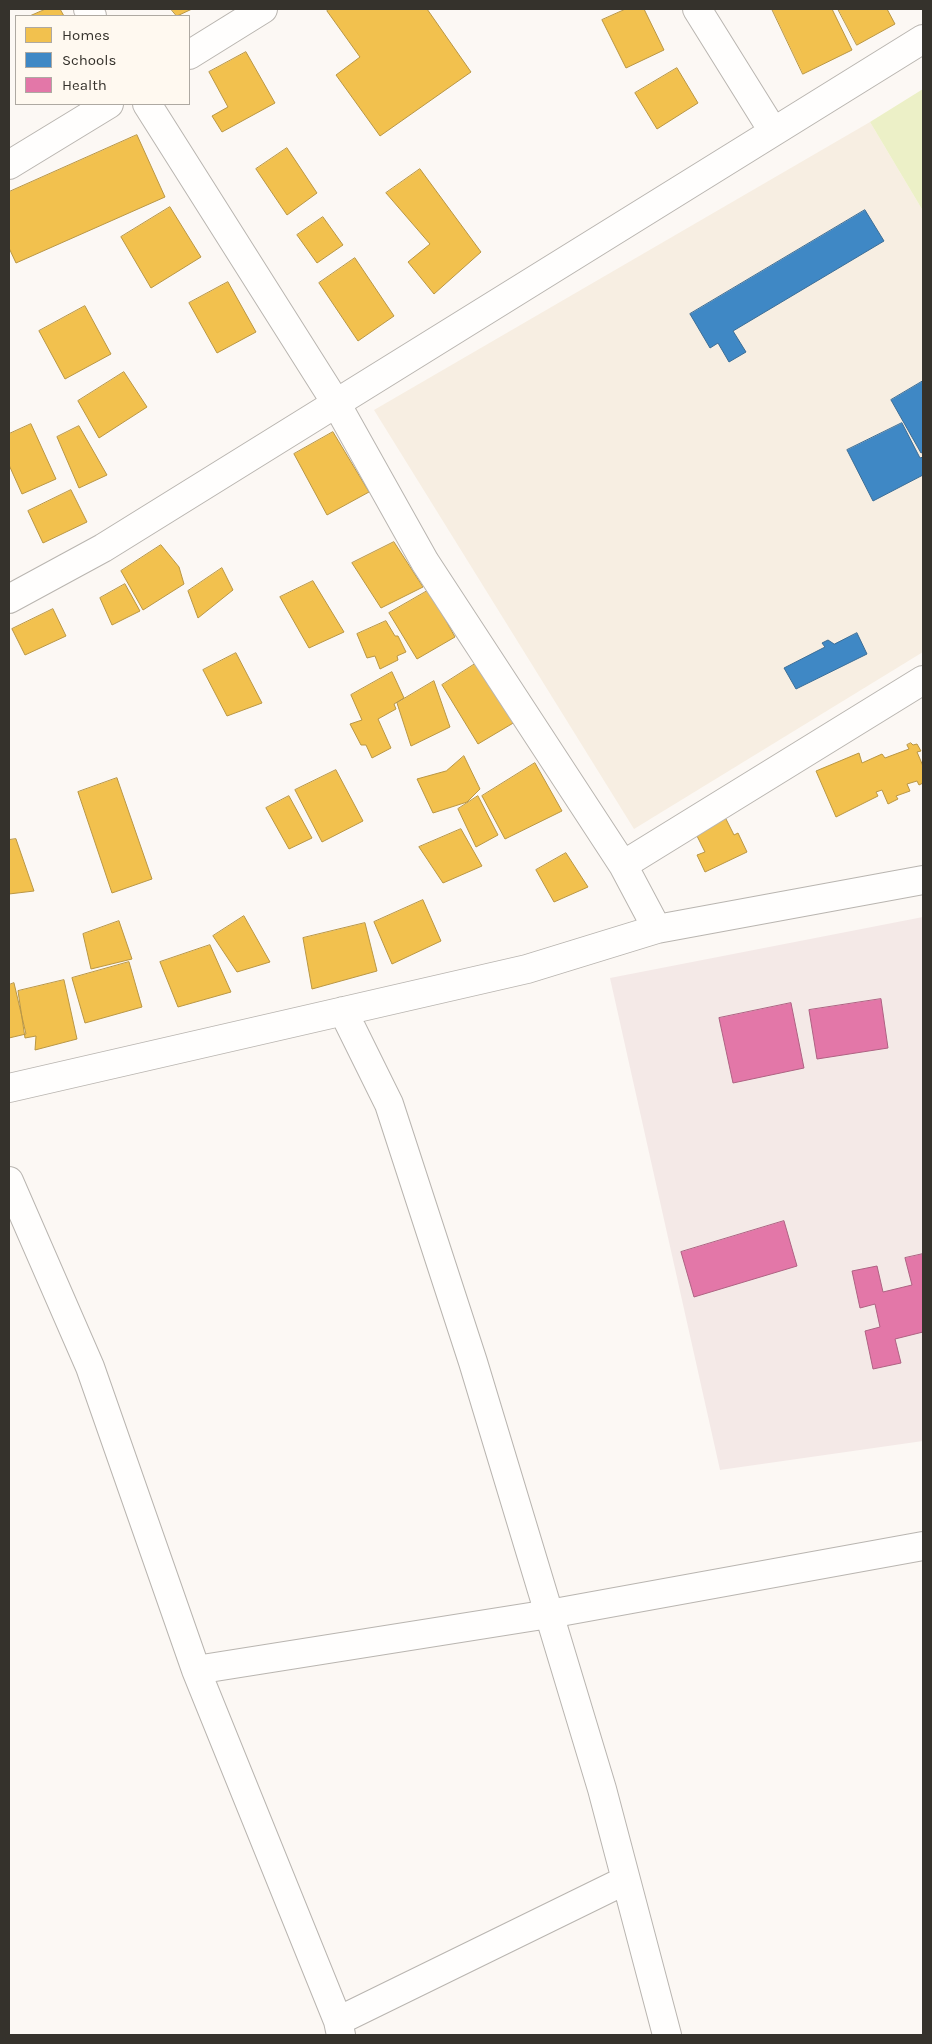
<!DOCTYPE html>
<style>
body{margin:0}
#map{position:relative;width:932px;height:2044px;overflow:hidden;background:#fcf8f4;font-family:Karla,sans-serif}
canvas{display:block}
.frame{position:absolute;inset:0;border:10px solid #35322c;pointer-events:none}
.legend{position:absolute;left:15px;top:15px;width:175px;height:90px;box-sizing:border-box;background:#fff9f0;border:1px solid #aea9a2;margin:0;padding:6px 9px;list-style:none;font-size:15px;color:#35322c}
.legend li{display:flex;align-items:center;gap:10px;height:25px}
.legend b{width:25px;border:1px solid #aea9a2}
</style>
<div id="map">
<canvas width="932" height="2044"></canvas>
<div class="frame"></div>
<ul class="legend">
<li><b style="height:14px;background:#f2c14e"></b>Homes</li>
<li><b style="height:14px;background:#3f88c5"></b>Schools</li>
<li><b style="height:14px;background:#e377a8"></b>Health</li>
</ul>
</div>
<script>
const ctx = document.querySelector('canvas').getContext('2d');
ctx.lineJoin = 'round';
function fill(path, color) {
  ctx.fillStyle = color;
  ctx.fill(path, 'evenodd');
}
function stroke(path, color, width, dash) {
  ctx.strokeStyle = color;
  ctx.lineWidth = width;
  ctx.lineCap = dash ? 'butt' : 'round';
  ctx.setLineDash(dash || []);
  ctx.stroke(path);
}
const education = new Path2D(`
 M870,122L923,211V652L634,829L374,410Z`);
const medical = new Path2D(`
 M923,917V1441L720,1470L610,978Z`);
const green = new Path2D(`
 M923,89V211L870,122Z`);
const homes = new Path2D(`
 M46,9H60L64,16H30Z
 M171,9H192L177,16Z
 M330,9H427L471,72L380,136L336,75L360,57L327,11Z
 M626,9H644L664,50L626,68L602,20Z
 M772,9H832L852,50L803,74Z
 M838,9H887L895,24L857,45Z
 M246,52L275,103L222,132L212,116L228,107L209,72Z
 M677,68L698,103L657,129L635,93Z
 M137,135L165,197L16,263L9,248V192Z
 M287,148L317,193L287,215L256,169Z
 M420,169L481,252L434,294L408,262L430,244L386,193Z
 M170,207L201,257L151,288L121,237Z
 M323,217L343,245L317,263L297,235Z
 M355,258L394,316L358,341L319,283Z
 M228,282L256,332L217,353L189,303Z
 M85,306L111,354L65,379L39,331Z
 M124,372L147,407L99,438L78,401Z
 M31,424L56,479L22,494L9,465V434Z
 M79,426L107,475L79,488L57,437Z
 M333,432L369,492L327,515L294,454Z
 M71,490L87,522L43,543L28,511Z
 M394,542L423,587L381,608L352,563Z
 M161,545L179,567L184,584L143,610L121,571Z
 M222,568L233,590L198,618L188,591Z
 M313,581L344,632L309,648L280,597Z
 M125,584L140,611L112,625L100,598Z
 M429,590L455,637L417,659L389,613Z
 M53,609L66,636L25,655L12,629Z
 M386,621L395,636H398L406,652L397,656L398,660L380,669L375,656L367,658L357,634Z
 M236,653L262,703L227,716L203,670Z
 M475,664L515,722L478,744L442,685Z
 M392,672L404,698L394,704L396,709L378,719L391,748L372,758L366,745H361L350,724L362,720L351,695Z
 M434,681L450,727L411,746L397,703Z
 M911,743L913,745L917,744L921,751L917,752L923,766V783L919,785L917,781L907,784L910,791L896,796L898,799L888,804L882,790L876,792L878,796L836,817L816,771L859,753L862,763L882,754L885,758L909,749L907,745Z
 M464,756L480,789L467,802L433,813L417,779L446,771Z
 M535,763L562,811L505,839L482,796Z
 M336,770L363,821L322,842L295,790Z
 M117,778L152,879L112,893L78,792Z
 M289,796L312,838L289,849L266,808Z
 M478,796L498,835L476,847L458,809Z
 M726,819L734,835L738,833L747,852L705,872L697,855L705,852L696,834Z
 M461,829L482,866L443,883L419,847Z
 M16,839L34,891L9,894V840Z
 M566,853L588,887L554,902L536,870Z
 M423,900L441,941L392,964L374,922Z
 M244,916L270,962L237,972L213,936Z
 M119,921L132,959L91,969L83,934Z
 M365,923L377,971L312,989L303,938Z
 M210,945L231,992L178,1007L160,962Z
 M129,962L142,1007L85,1023L72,978Z
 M64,980L77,1039L35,1050L36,1036L25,1038L18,991Z
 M14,983L26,1034L9,1038V985Z`);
const schools = new Path2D(`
 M865,210L884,241L733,331L746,352L729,362L718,343L710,348L690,314Z
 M923,381V452L921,453L891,400Z
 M902,423L920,458L923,457V475L873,501L847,450Z
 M857,633L867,654L796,689L784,668L825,647L822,643L828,640L834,644Z`);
const health = new Path2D(`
 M881,999L888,1048L817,1059L809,1010Z
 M791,1003L804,1068L733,1083L719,1018Z
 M784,1221L797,1266L694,1297L681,1252Z
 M923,1254V1332L895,1339L901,1363L873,1369L865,1331L880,1327L875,1304L860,1308L852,1271L877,1266L883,1292L912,1285L905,1258Z`);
const minor = new Path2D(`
 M88,9L92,16
 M697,9L773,131
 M189,55L263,9
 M147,104L336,403L425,562L623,865L657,929
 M9,165L109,104
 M9,599L103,548L923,39
 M623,865L923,680
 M343,1011L389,1104L473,1362L602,1789L667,2035
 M9,1088L527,969L657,929L923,880
 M9,1181L90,1367L196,1670L338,2021L341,2035
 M196,1670L549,1614L923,1546
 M338,2021L626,1880`);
fill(education, '#f7eee2');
fill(medical, '#f4e9e7');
fill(green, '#ecf0c7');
fill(homes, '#f2c14e');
stroke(homes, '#b99644', 1);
fill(schools, '#3f88c5');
stroke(schools, '#3c6e97', 1);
fill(health, '#e377a8');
stroke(health, '#af6283', 1);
stroke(minor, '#b9b5b0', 30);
stroke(minor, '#fffefd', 28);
</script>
